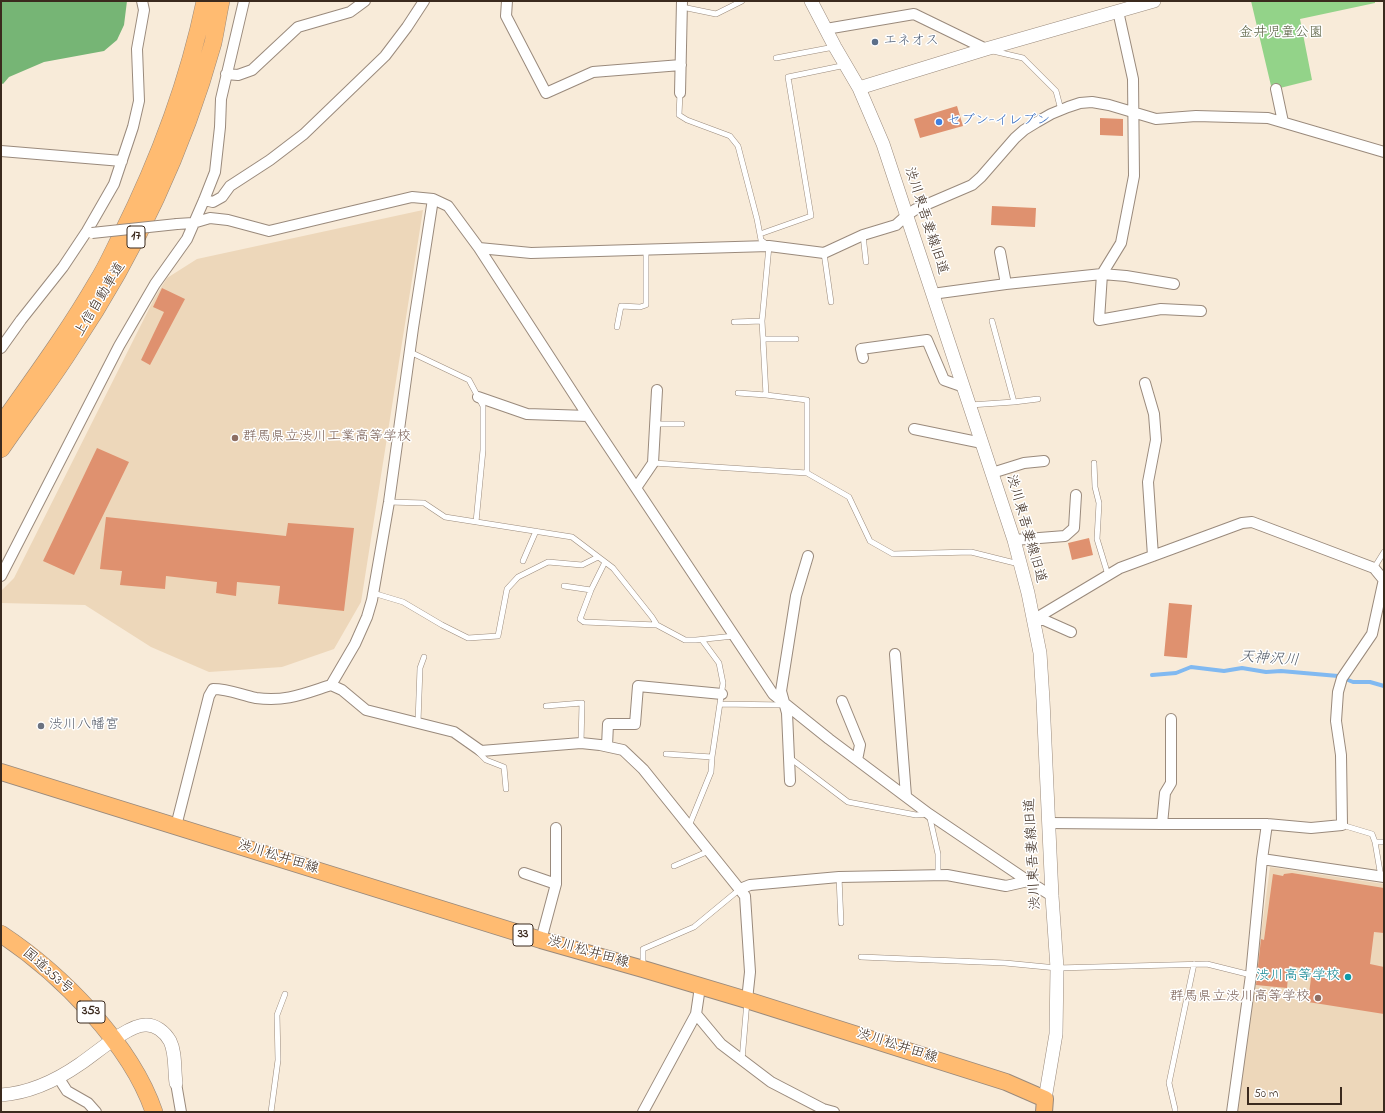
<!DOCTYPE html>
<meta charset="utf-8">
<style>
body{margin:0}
#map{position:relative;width:1385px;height:1113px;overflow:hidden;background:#f8ebd9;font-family:"Indie Flower",sans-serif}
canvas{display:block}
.frame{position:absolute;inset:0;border:2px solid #3b2a1e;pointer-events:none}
.scale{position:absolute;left:1247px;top:1087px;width:95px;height:18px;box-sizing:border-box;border:2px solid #3b2a1e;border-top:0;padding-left:5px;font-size:12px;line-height:14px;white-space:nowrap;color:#3b2a1e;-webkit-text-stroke:3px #fff;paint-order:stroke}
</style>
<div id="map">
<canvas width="1385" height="1113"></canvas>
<div class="frame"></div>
<div class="scale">50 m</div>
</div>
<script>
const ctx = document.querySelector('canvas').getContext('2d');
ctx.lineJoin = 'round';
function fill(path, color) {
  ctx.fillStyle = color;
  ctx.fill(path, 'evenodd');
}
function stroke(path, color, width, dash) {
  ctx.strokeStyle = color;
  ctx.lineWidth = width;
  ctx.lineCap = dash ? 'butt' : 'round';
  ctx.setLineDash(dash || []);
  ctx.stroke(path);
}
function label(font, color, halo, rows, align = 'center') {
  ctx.font = font + ' "Indie Flower","Klee One",sans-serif';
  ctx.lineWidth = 3;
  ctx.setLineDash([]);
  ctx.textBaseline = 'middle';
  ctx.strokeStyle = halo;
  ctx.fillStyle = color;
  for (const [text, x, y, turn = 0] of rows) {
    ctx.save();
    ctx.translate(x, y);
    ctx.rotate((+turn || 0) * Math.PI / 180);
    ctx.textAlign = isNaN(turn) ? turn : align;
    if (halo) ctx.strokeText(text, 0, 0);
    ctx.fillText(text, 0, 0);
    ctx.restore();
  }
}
const built = new Path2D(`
 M423,210L361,602L334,649L282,667L209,672L151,647L85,605L1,603V591L14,578L154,299L167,278L197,259Z
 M1270,867L1384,884V1112H1237Z`);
const green = new Path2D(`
 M1251,1H1375V3L1300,19L1312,80L1272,90Z`);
const forest = new Path2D(`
 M1,1H127L124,25L117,40L104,51L44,62L9,77L3,84L1,83Z`);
const stream = new Path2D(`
 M1152,675L1176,673L1191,667L1224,671L1242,668L1266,672L1281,671L1338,676L1353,682H1370L1384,686`);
const building = new Path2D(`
 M957,106L963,126L920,138L914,119Z
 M1100,118L1123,119V136L1100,135Z
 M992,206L1036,208L1035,227L991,225Z
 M162,288L185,299L150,365L141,360L164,312L153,307Z
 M97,448L129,462L74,575L43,561Z
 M106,517L286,536L288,523L354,528L344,611L278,604L280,586L237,582L236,596L216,593L217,582L166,576L165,589L120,585L122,571L100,569Z
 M1089,538L1093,555L1072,560L1068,543Z
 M1169,603L1192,605L1187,658L1164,656Z
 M1292,873L1384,888V933L1374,932L1370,964L1384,967V1014L1308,1002L1312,970L1289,966L1287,988L1256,985L1261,939L1264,940L1273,874L1283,876L1284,874Z`);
const service = new Path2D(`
 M682,7L716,14L742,1
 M993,51L1023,58L1056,91L1061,110
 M776,58L834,47
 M680,93L679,115L687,120L730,136L738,146L757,219L761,240L769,246L762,321L766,395L807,400V473
 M760,234L811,216L788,77L846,65
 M863,235L866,262
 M824,253L831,302
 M992,321L1014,402L1038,399
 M734,322L762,321
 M617,327L621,306L640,307L646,305V249
 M763,339H796
 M410,352L469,380L483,406V450L476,522
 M738,393L766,395
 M970,405L1014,402
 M656,424H682
 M653,463L807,473L849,497L870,541L893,554L971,552L1019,564
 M1094,463L1095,487L1099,503L1097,539L1108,575
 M389,502L424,503L445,517L572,537L613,568L652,617L657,625L685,640H696L734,636
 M523,561L536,531
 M605,562L591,590L580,619L584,622L657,625
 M1374,568L1384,552
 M564,586L591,590
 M373,593L403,602L442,625L468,638L498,636L507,589L518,577L548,562L582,565L598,557
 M720,704L785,705
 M546,706L582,703L581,743
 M418,722L420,668L424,657
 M478,752L486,760L504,767L506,789
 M666,754L712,757
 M790,758L848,802L916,815L929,814L938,854V875
 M1342,825L1372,834L1375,842L1381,877
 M689,826L711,772L712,757L723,683L719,663L702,640
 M1375,842H1384
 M674,866L709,851
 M839,877L841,923
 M861,957L1005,963L1057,968L1207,964L1251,975
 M643,967V949L694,927L740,889
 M742,1060L747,1001
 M271,1112L278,1060L277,1015L285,994
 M1175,1112V1109L1169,1083L1194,964`);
const minor = new Path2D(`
 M507,1L506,16L546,93L593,72L681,65
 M1118,11L1133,79L1134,176L1121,243L1102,274L1099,320L1161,309L1201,311
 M826,29L914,14L986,49
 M226,74L238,75L252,70L298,27L350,12L365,1
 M1276,89L1283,122
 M680,93L682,1
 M1,151L122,161
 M204,200L213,202L222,197L230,186L270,160L304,134L385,56L407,27L424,1
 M177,224L193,223L210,218L228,220L269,231L412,197L433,199L448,206L479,248L588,416L773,694L829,739L929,814L1028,881L1052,896
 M479,248L531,253L769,246L824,253L863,235L896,225L907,215L916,209L972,185L981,177L1015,138L1024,130L1037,122L1051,114L1068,107L1080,103L1092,102L1109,105L1156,119L1196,116L1268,118L1384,152
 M1000,252L1006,284
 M932,294L1006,284L1102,274L1126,276L1174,284
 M1,348L21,320L63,267L87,231L114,184L133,127L139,101L137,49L144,10L142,1
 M863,358L861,349L927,340L944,380L964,387
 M1145,383L1154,414L1156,440L1148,482L1153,556
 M478,397L527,414L588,416
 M914,429L982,443
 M992,473L1024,463L1044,461
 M636,488L653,463L657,390
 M1014,540L1065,536L1074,528L1076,495
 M1,576L119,346L155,284L187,239L204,200L215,172L220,127L221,99L244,1
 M1033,620L1120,568L1242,523L1252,522L1374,568L1383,579
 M1033,620H1044L1071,632
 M895,654L906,796
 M331,685L342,690L366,710L454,732L481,751L581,743L600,745L623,750L643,769L745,896L750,972L747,1000
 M842,701L860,745L857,760
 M607,746L608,724H635L638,686L722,694
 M790,781L787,713L781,691L796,596L808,556
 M1048,823L1162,824H1267L1311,828L1342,825L1341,755L1336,721L1338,692L1342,678L1372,634L1384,579
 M1162,824L1165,793L1171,783V719
 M176,826L209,696L213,689C229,689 241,695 256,698C286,702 303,694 331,685L355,644L367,617L372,600L389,502L413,328L433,199
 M1262,859L1384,877
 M524,873L556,884V828
 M740,889L750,885L839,877L947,875L1006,886L1028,881
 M541,940L556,884
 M696,1014L721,1044L771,1082L823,1109L834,1112
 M58,1077L67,1091L88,1103L96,1112
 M176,1083L181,1112
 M643,1112L696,1014L700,987
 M1232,1112L1251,975L1262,859L1267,824`);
const tertiary = new Path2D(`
 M811,1L835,47L859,88L883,144L1014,540L1028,593L1040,653L1043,700L1052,896L1057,968L1056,1034L1045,1099
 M859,88L986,49L1154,1
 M1,1095C29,1093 57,1080 80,1064C95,1054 128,1025 145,1025C155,1024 165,1032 170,1041C176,1053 174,1069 176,1083`);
const primary = new Path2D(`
 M1,772L541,940L643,969L747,1000L1006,1082L1045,1099L1044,1112`);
const trunk = new Path2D(`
 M1,425C34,378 68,332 97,282C106,268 113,252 121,236C158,162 188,83 205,1
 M1,449C24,415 50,382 72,347C134,254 183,151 213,43C216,29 218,15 221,1
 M1,934C60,973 131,1044 154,1112`);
const minorBridge = new Path2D(`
 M92,233L177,224`);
const markers = [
 [875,42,4,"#5c6f8a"],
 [939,122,4,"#3f7fe0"],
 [235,438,4,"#8d6e63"],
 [41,726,4,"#6b7280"],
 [1348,977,4,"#0f9aa8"],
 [1318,998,4,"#8d6e63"]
];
const shields = [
 [136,237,18],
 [523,935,20],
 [91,1012,28]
];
const shieldNames = [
 ["17",136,237],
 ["33",523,935],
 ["353",91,1012]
];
const parkNames = [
 ["金井児童公園",1281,34]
];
const serviceNames = [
 ["エネオス",883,42]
];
const shopNames = [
 ["セブン-イレブン",947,122]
];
const streetNames = [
 ["渋川東吾妻線旧道",925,221,72],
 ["上信自動車道",101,300,-59],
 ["渋川東吾妻線旧道",1025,529,74],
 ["渋川東吾妻線旧道",1034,854,-93],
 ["渋川松井田線",278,858,17],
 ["渋川松井田線",588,953,16],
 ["国道353号",47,972,41],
 ["渋川松井田線",897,1047,18]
];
const educationNames = [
 ["群馬県立渋川工業高等学校",243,438],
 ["群馬県立渋川高等学校",1310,998,"right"]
];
const worshipNames = [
 ["渋川八幡宮",49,726]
];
const cultureNames = [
 ["渋川高等学校",1340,977]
];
const waterNames = [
 ["天神沢川",1269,660,4]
];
fill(built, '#edd7ba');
fill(green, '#93d389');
fill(forest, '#76b575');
stroke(stream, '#81b9f1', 4);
fill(building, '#df916f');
stroke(service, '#9a8a7c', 6);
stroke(minor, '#9a8a7c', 12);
stroke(tertiary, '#9a8a7c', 14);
stroke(primary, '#9a8a7c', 18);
stroke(trunk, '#9a8a7c', 18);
stroke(service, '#fff', 5);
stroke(minor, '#fff', 10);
stroke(tertiary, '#fff', 13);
stroke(primary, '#ffbb71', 16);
stroke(trunk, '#ffbb71', 17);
stroke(minorBridge, '#9a8a7c', 12, []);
stroke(minorBridge, '#fff', 10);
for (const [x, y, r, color] of markers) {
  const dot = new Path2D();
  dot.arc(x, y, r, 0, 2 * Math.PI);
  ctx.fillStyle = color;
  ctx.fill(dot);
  stroke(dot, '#fff', 1.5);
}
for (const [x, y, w] of shields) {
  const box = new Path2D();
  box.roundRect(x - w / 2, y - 11, w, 22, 3);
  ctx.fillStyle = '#fff';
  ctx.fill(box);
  stroke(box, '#3b2a1e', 1);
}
label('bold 13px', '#3b2a1e', null, shieldNames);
label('14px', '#555d3e', '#fff', parkNames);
label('14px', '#4e5e75', '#fff', serviceNames, 'left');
label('14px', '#366cbe', '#fff', shopNames, 'left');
label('14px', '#3b2a1e', '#fff', streetNames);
label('14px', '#785e54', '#fff', educationNames, 'left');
label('14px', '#5b616d', '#fff', worshipNames, 'left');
label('14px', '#0d838f', '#fff', cultureNames, 'right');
label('italic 15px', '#545c68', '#fff', waterNames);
</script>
